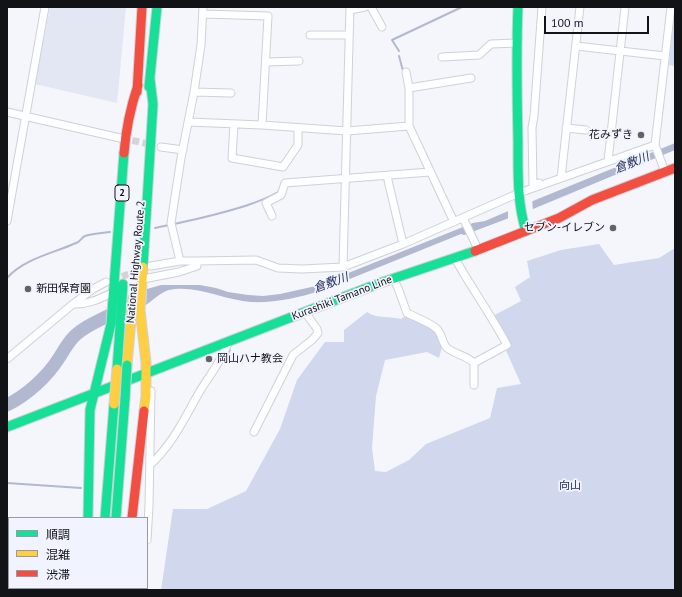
<!DOCTYPE html>
<meta charset="utf-8">
<style>
body{margin:0}
#map{position:relative;width:682px;height:597px;overflow:hidden;background:#f4f6fc;font-family:"PT Sans","Noto Sans JP",sans-serif}
canvas{display:block}
.frame{position:absolute;inset:0;border:8px solid #121316;pointer-events:none}
.legend{position:absolute;left:8px;top:517px;width:140px;height:72px;box-sizing:border-box;background:#f1f4ff;border:1px solid #989aa2;margin:0;padding:5px 7px;list-style:none;font-size:12px;color:#121316}
.legend li{display:flex;align-items:center;gap:8px;height:20px}
.legend b{width:20px;border:1px solid #989aa2}
.scale{position:absolute;left:544px;top:16px;width:105px;height:18px;box-sizing:border-box;border:2px solid #121316;border-top:0;padding-left:5px;font-size:12px;line-height:14px;white-space:nowrap;color:#121316;-webkit-text-stroke:3px #f1f4ff;paint-order:stroke}
</style>
<div id="map">
<canvas width="682" height="597"></canvas>
<div class="frame"></div>
<ul class="legend">
<li><b style="height:5px;background:#16e098"></b>順調</li>
<li><b style="height:5px;background:#ffcf43"></b>混雑</li>
<li><b style="height:5px;background:#f24e42"></b>渋滞</li>
</ul>
<div class="scale">100 m</div>
</div>
<script>
const ctx = document.querySelector('canvas').getContext('2d');
ctx.lineJoin = 'round';
function fill(path, color) {
  ctx.fillStyle = color;
  ctx.fill(path, 'evenodd');
}
function stroke(path, color, width, dash) {
  ctx.strokeStyle = color;
  ctx.lineWidth = width;
  ctx.lineCap = dash ? 'butt' : 'round';
  ctx.setLineDash(dash || []);
  ctx.stroke(path);
}
function label(font, color, halo, rows, align = 'center') {
  ctx.font = font + ' "PT Sans","Noto Sans JP",sans-serif';
  ctx.lineWidth = 3.5;
  ctx.setLineDash([]);
  ctx.textBaseline = 'middle';
  ctx.strokeStyle = halo;
  ctx.fillStyle = color;
  for (const [text, x, y, turn = 0] of rows) {
    ctx.save();
    ctx.translate(x, y);
    ctx.rotate((+turn || 0) * Math.PI / 180);
    ctx.textAlign = isNaN(turn) ? turn : align;
    if (halo) ctx.strokeText(text, 0, 0);
    ctx.fillText(text, 0, 0);
    ctx.restore();
  }
}
const built = new Path2D(`
 M50,7H126L117,103L35,84Z`);
const green = new Path2D(`
 M675,7V66L669,65Z`);
const forest = new Path2D(`
 M599,244L614,265L659,258L675,248V590H161L173,509H207L246,491L280,429L297,380L325,342H344V330L367,312C377,319 390,316 401,319L405,316L408,315L435,329L442,347L439,358L427,352L385,360L376,396L372,448L375,471L386,472L409,460L426,444L490,418L497,388L521,384L491,317L521,301L515,287L530,277L527,261L561,250Z`);
const water = new Path2D(`
 M675,143V150L533,209L464,235L461,234L320,291C297,298 275,303 251,302C225,300 194,284 169,290C161,292 152,301 146,305L147,289L161,285H200L216,288L228,292L248,295L263,296L280,294L316,286L473,223L485,221L506,212Z`);
const pier = new Path2D(`
 M532,199L533,211L508,221V210Z`);
const stream = new Path2D(`
 M399,51L392,40L462,7
 M399,56L403,71
 M155,228C174,224 193,220 213,215C236,209 259,203 280,191
 M7,278C23,259 54,253 76,243C80,242 82,237 85,236C93,233 102,233 110,232
 M224,360L230,350
 M7,483L81,488`);
const river = new Path2D(`
 M7,405C27,395 47,377 59,358C63,352 66,346 71,340C81,327 105,318 120,310`);
const streetTunnel = new Path2D(`
 M122,138L153,145
 M112,280L146,268`);
const street = new Path2D(`
 M371,7L382,27
 M350,10L365,7
 M203,14L268,16L262,125
 M310,35H349
 M576,46L665,56
 M442,57L479,55L491,44L516,43
 M266,62L299,61
 M406,72L409,88V126
 M409,88L471,78
 M194,92L231,93
 M7,112L120,138
 M189,122L262,125L347,131L409,126L454,222
 M234,124L232,158L283,167L298,145V129
 M566,128L586,130
 M161,147L183,150
 M608,161L625,7
 M665,172L655,145L671,7
 M387,176L403,244
 M561,178L580,7
 M539,183L533,185L532,128L534,116L542,7
 M272,216L266,203L281,195L285,183L430,172
 M463,218L478,249
 M7,221L45,7
 M454,257C471,287 491,315 507,345L474,363V385
 M197,261L256,260L278,268L302,269L343,267L403,244L519,193L655,145
 M151,266L180,261
 M343,267L350,7
 M393,278L398,288L407,313C415,317 431,323 437,329C442,334 442,343 447,348C455,354 467,356 474,363
 M143,279L179,272L197,266V261H180L171,223L181,158L194,92L201,45L203,7
 M73,304L93,289L106,282
 M7,359L73,304C88,305 101,298 114,292
 M254,432L293,355L312,340L318,333L317,329L305,312
 M150,465C173,444 185,417 200,391C210,375 222,360 228,343
 M147,540L149,506L151,391
 M75,588V590
 M129,590L130,588`);
const fast = new Path2D(`
 M518,7C516,52 517,97 518,142C518,172 517,203 526,231
 M149,87L157,7
 M143,267L153,104L150,79
 M117,369L123,284
 M7,427L380,283L475,251
 M88,518L90,410L111,324L124,153
 M105,518L114,404
 M116,518L125,399
 M100,588V590
 M122,590L123,588`);
const slow = new Path2D(`
 M143,267L140,310L146,362V396L144,411
 M127,365L133,298
 M89,588V590
 M110,590L111,588`);
const jam = new Path2D(`
 M137,92L142,7
 M124,153C126,128 130,109 138,85
 M475,251L559,218L592,200L675,168
 M132,518L144,411`);
const fastBridge = new Path2D(`
 M125,399L127,365`);
const slowBridge = new Path2D(`
 M114,404L117,369`);
const markers = [
 [641,135,4,"#616266"],
 [613,228,4,"#616266"],
 [28,289,4,"#616266"],
 [209,359,4,"#616266"]
];
const shields = [
 [122,193,14]
];
const shieldNames = [
 ["2",122,193]
];
const poiNames = [
 ["花みずき",633,135],
 ["セブン-イレブン",605,228],
 ["新田保育園",36,289,"left"],
 ["岡山ハナ教会",217,359,"left"]
];
const streetNames = [
 ["National Highway Route 2",136,262,-85],
 ["Kurashiki Tamano Line",342,298,-21]
];
const parkNames = [
 ["向山",570,486]
];
const waterNames = [
 ["倉敷川",632,163,-22],
 ["倉敷川",331,283,-20]
];
fill(built, '#e3e6f3');
fill(green, '#d5dbef');
fill(forest, '#d1d7ec');
fill(water, '#b2b8d0');
fill(pier, '#f4f6fc');
stroke(stream, '#b2b8d0', 2);
stroke(river, '#b2b8d0', 13);
stroke(streetTunnel, '#d2d4da', 7, [7, 3.5]);
stroke(street, '#d0d1d6', 9);
stroke(fast, '#d0d1d6', 11);
stroke(slow, '#d0d1d6', 11);
stroke(jam, '#d0d1d6', 11);
stroke(street, '#fdfeff', 7);
stroke(fast, '#16e098', 9);
stroke(slow, '#ffcf43', 9);
stroke(jam, '#f24e42', 9);
stroke(fastBridge, '#d0d1d6', 11, []);
stroke(slowBridge, '#d0d1d6', 11, []);
stroke(fastBridge, '#16e098', 9);
stroke(slowBridge, '#ffcf43', 9);
for (const [x, y, r, color] of markers) {
  const dot = new Path2D();
  dot.arc(x, y, r, 0, 2 * Math.PI);
  ctx.fillStyle = color;
  ctx.fill(dot);
  stroke(dot, '#f1f4ff', 1.5);
}
for (const [x, y, w] of shields) {
  const box = new Path2D();
  box.roundRect(x - w / 2, y - 8, w, 16, 3);
  ctx.fillStyle = '#f1f4ff';
  ctx.fill(box);
  stroke(box, '#121316', 1);
}
label('bold 10px', '#121316', null, shieldNames);
label('11px', '#121316', '#f1f4ff', poiNames, 'right');
label('11px', '#121316', '#f1f4ff', streetNames);
label('11px', '#232d57', '#f1f4ff', parkNames);
label('italic 12px', '#26305a', '#f1f4ff', waterNames);
</script>
